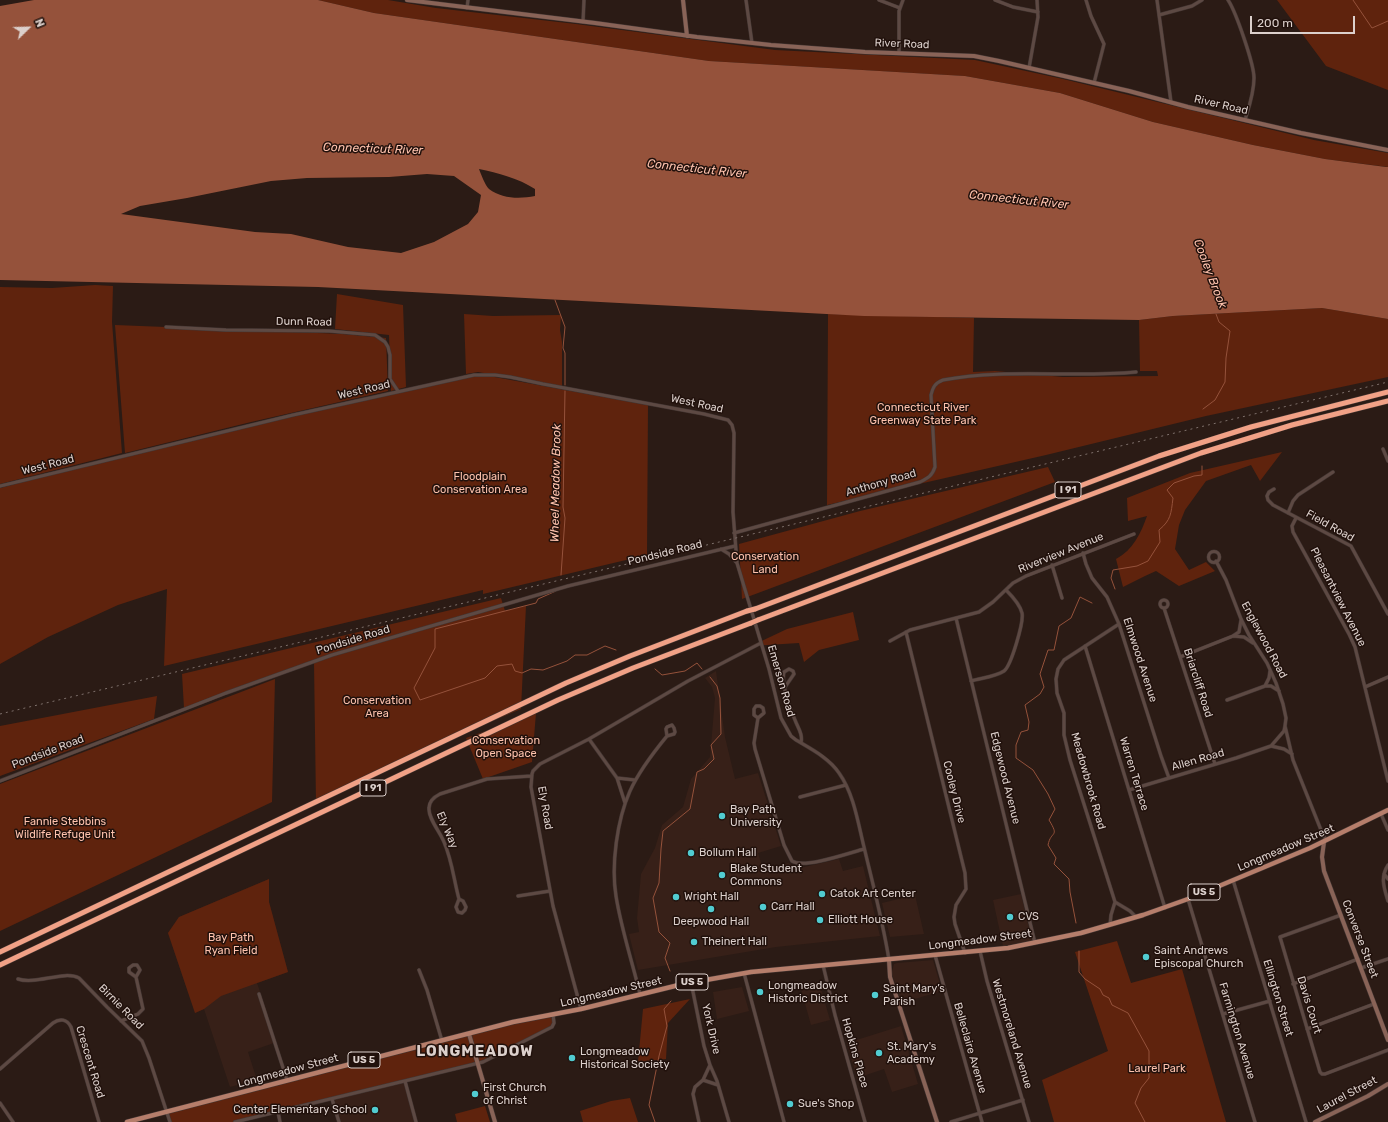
<!DOCTYPE html>
<meta charset="utf-8">
<style>
body{margin:0}
#map{position:relative;width:1388px;height:1122px;overflow:hidden;background:#2b1b15;font-family:Rubik,sans-serif}
canvas{display:block}
.north{position:absolute;left:8px;top:8px;width:40px;height:40px;-webkit-text-stroke:3px #21110c;paint-order:stroke;rotate:67deg;font-size:11px;font-weight:700;line-height:16px;text-align:center;color:#dcd0cc}
.north::after{content:'';display:block;margin:auto;width:14px;height:18px;background:#dcd0cc;clip-path:polygon(50% 0,100% 100%,50% 72%,0 100%)}
.scale{position:absolute;left:1250px;top:16px;width:105px;height:18px;box-sizing:border-box;border:2px solid #dcd0cc;border-top:0;padding-left:5px;font-size:12px;line-height:14px;white-space:nowrap;color:#dcd0cc;-webkit-text-stroke:3px #21110c;paint-order:stroke}
</style>
<div id="map">
<canvas width="1388" height="1122"></canvas>
<div class="north">N</div>
<div class="scale">200 m</div>
</div>
<script>
const ctx = document.querySelector('canvas').getContext('2d');
ctx.lineJoin = 'round';
function fill(path, color) {
  ctx.fillStyle = color;
  ctx.fill(path, 'evenodd');
}
function stroke(path, color, width, dash) {
  ctx.strokeStyle = color;
  ctx.lineWidth = width;
  ctx.lineCap = dash ? 'butt' : 'round';
  ctx.setLineDash(dash || []);
  ctx.stroke(path);
}
function label(font, color, halo, rows, align = 'center') {
  ctx.font = font + ' Rubik,sans-serif';
  ctx.lineWidth = 3;
  ctx.setLineDash([]);
  ctx.textBaseline = 'middle';
  ctx.strokeStyle = halo;
  ctx.fillStyle = color;
  for (const [text, x, y, turn = 0] of rows) {
    ctx.save();
    ctx.translate(x, y);
    ctx.rotate((+turn || 0) * Math.PI / 180);
    ctx.textAlign = isNaN(turn) ? turn : align;
    if (halo) ctx.strokeText(text, 0, 0);
    ctx.fillText(text, 0, 0);
    ctx.restore();
  }
}
const built = new Path2D(`
 M716,671L725,737L735,779L758,773L781,846L758,853L764,872L788,863L793,866L800,868L839,859L843,871L863,866L880,936L776,947L638,970L629,934L639,932L637,918L641,874L655,848L662,825L683,807L691,779L710,757L715,698L712,687L705,678Z
 M269,879V902L288,972L257,983L268,1015L265,1017L274,1043L248,1052L257,1080L230,1087L204,1009L195,1013L168,933L179,917Z
 M1021,894L1032,941L1003,946L993,900Z
 M915,895L924,934L890,937L882,903Z
 M933,960L942,991L901,1003L892,974V971L894,964L897,963Z
 M799,982H819L830,1020L811,1025Z
 M742,987L749,1011L717,1019L713,992Z
 M901,1026L918,1084L892,1092L884,1069L857,1078L847,1043Z
 M405,1081L417,1122H339L332,1099Z`);
const green = new Path2D(`
 M318,0H388L436,8L576,24L775,50L975,60L1063,79L1314,140L1388,153V167L1325,159L1253,145L1153,122L1060,93L965,76L709,61L374,13Z
 M1277,0H1388V90L1326,66Z
 M95,285L113,286L112,322L122,453L0,484V287L52,288Z
 M337,294L403,305L406,387L391,391L389,335L335,329Z
 M1322,308L1388,319V377L1206,416L1046,455L827,505L828,314L974,318L973,372L995,371L1063,377L1158,376L1157,371H1140L1139,320L1173,316Z
 M464,314L493,316L561,315L560,330L562,342V387L478,372L466,374Z
 M115,325L343,334L386,338L388,391L251,422L125,453Z
 M478,374L648,405L647,555L483,594V590L164,666L167,589L118,605L48,637L0,664V488L118,457Z
 M1282,452L1260,481L1251,465L1206,481L1185,510L1179,525L1175,549L1189,570L1206,562L1215,571L1179,586L1156,571L1145,576L1123,587L1116,559C1133,550 1141,533 1147,516L1128,521L1127,498L1190,473Z
 M1048,467L1055,482L742,599L739,544L860,511Z
 M501,598L505,611L526,606L521,709L450,739L316,804L314,662L292,668L184,708L182,674Z
 M853,612L859,640L819,650L804,662L799,643L751,646L787,629Z
 M275,679L272,802L0,931V784Z
 M157,696L154,719L0,776V726Z
 M536,713L532,762L483,779L466,738Z
 M269,879V902L288,972L221,996L204,1009L195,1013L168,933L179,917Z
 M1117,941L1131,983L1182,969L1226,1122H1054L1042,1080L1108,1051L1075,952Z
 M690,999L668,1023L666,1059L638,1062L643,1009Z
 M553,1014V1025L490,1059L235,1122H170L166,1111Z
 M630,1098L638,1122H583L580,1111L611,1101Z
 M485,1106L490,1122H457L455,1114Z`);
const water = new Path2D(`
 M34,0H318L374,13L709,61L965,76L1060,93L1153,122L1253,145L1325,159L1386,167H1388V319L1322,308L1173,316L1139,320L864,316L318,287L0,280V6ZM479,169C498,173 518,178 535,189V196C520,199 502,199 489,189C485,185 481,174 479,169ZM427,174L454,176L481,195L478,212L468,224L434,242L401,253L348,247L291,234L255,232L121,214L140,206L187,198L271,181L307,178L389,177Z`);
const stream = new Path2D(`
 M1353,0L1372,28L1388,21
 M555,300L565,327L563,348L565,353V385
 M1203,409L1215,400L1225,382L1226,358L1230,331L1219,322L1216,314
 M561,575L565,518L563,507L565,391
 M1115,589L1111,578L1113,570L1137,566L1148,561L1160,542L1159,530C1171,520 1171,514 1173,498L1167,490L1174,483L1194,476L1202,475V466
 M556,591L538,599L536,603L435,629V648L414,688L420,700L485,678L497,666L512,664L515,671L522,673L531,669L543,670L567,661L575,655H587L605,646L616,650
 M655,669L662,675L685,671L697,663L702,669
 M1076,923L1070,892L1069,879L1054,864L1056,858L1048,845C1051,830 1060,838 1049,820L1055,809L1048,794L1033,770L1016,758V745L1021,732L1028,730L1029,722L1025,705L1040,694L1044,687L1040,674L1048,650H1054L1059,626L1071,618L1080,597L1092,603
 M1079,951V972L1085,979L1100,989L1103,995L1109,998L1112,1005L1128,1013L1149,1051V1078L1141,1088L1135,1103L1145,1122
 M670,971L665,958L670,943L659,932L653,898L659,883L661,849L663,831L690,809L697,772L704,769L714,759L711,745L721,734L720,698L717,686L710,677
 M655,1122L649,1105L659,1056L667,1026L664,1009L671,1001`);
const street = new Path2D(`
 M746,0L752,43
 M879,0L900,8
 M995,0L1013,7L1038,12
 M1086,0L1091,16L1104,44L1094,83
 M1157,0L1171,102
 M1228,0C1236,12 1254,64 1254,78C1254,93 1249,107 1245,120
 M467,8L468,0
 M1159,15L1192,6L1202,0
 M583,22L584,0
 M899,52V11L903,0
 M1029,68L1038,17L1037,0
 M166,327L226,330L329,331L375,335L385,342L388,347L390,355V379L398,391
 M1383,449L1388,461
 M0,486L293,415L474,375H495L510,377L543,384L704,414L728,420L732,425L734,433L733,512L737,563L769,669L781,718L791,736L796,740C811,749 829,758 839,773C854,794 858,823 864,847C873,885 883,922 889,960
 M1274,489L1269,492L1267,496L1268,500L1273,505L1351,546L1388,614
 M1288,513L1293,501L1298,495L1333,472
 M1296,518L1292,526L1293,532L1349,634L1355,647L1388,781
 M734,533L920,482C928,478 932,476 935,467L931,395C933,387 935,383 943,380C1006,368 1072,378 1136,372
 M721,549L729,554L736,562
 M1208.5 557a5.5 5.5 0 1 1 11 0a5.5 5.5 0 1 1-11 0Z
 M1083,553L1086,564L1092,578L1107,597L1119,624L1161,756L1169,778
 M1216,561L1226,580L1241,619L1249,635L1267,663L1276,683L1283,704L1286,718L1285,726L1293,760L1323,835L1325,838L1324,842
 M1052,565L1062,598
 M1160 604a4 4 0 1 1 8 0a4 4 0 1 1-8 0Z
 M1164,608L1215,764
 M956,618L1035,943
 M1119,624L1064,660L1058,669L1056,679L1057,693L1064,713V735L1070,760L1115,902L1130,911L1136,917
 M906,632L965,873L966,889L956,905L954,917L955,924L965,953
 M1233,636L1244,637L1253,643
 M890,641L910,630L979,612L993,602L1013,583L1026,576L1134,534
 M1085,646L1165,908
 M1180,657L1233,636L1239,632L1241,620
 M971,681C981,678 995,677 1004,671C1011,666 1024,622 1022,613C1020,604 1012,596 1006,590
 M1265,686H1271L1279,691
 M785,687L794,674L793,671L789,669L784,672C781,684 790,708 795,720C798,728 803,734 801,743
 M1365,687L1388,677
 M1227,700L1265,686L1269,678L1270,671
 M758,718L754,715V709L756,706H760L763,708L764,713L758,718L754,743L755,749L784,845L792,861C804,869 849,853 864,849
 M589,739L617,778L625,803
 M1271,746L1284,731L1285,726
 M617,778L635,780
 M0,781L226,693L332,655L568,586L735,546
 M1129,790L1236,758L1271,746L1284,749L1292,754
 M800,797L846,785
 M1381,814L1388,830
 M1388,865C1380,877 1384,888 1388,901
 M1384,874L1388,879
 M1233,880L1306,1122
 M518,896L550,891
 M459,899L463,901L466,907L465,910L462,913L458,912L456,907L459,899C454,881 452,860 444,842C440,832 428,818 429,808C429,801 434,797 440,794L487,779L531,776
 M1188,899L1255,1122
 M1341,915L1280,937L1320,1072L1322,1074H1325L1388,1050
 M1110,925L1111,915L1115,902
 M980,951L987,981L1029,1122
 M935,955L982,1122
 M823,965L835,1015L865,1122
 M1361,968L1388,959
 M419,970L427,990L442,1041
 M744,973L784,1122
 M18,979C36,985 64,970 79,978L107,1007L142,1041L149,1058L170,1122
 M691,982L704,1046L710,1065L703,1080L695,1087L693,1094L699,1122
 M1293,984L1358,959
 M259,994L287,1080
 M640,994C632,961 621,928 616,896C611,865 617,820 630,791C639,771 653,753 667,736L666,729L667,727L672,725L674,728L675,732L674,734L667,736
 M581,1009L553,906L531,787L532,774L533,771L540,764L589,739L688,681L761,643
 M1223,1014L1270,1001
 M121,1021L138,1014L143,1009L136,977L140,970L137,965H133L129,968V972L136,977
 M1307,1029L1374,1004
 M710,1065L717,1081L729,1122
 M0,1069L53,1023C60,1018 67,1019 71,1027L99,1122
 M703,1080L718,1085
 M405,1081L416,1122
 M332,1099L339,1122
 M0,1103L13,1122
 M278,1112L280,1122
 M235,1122L483,1062L552,1027L554,1023L553,1014
 M951,1122L1023,1100`);
const secondary = new Path2D(`
 M407,0L595,23L697,37L771,45L865,52L974,56L999,61L1129,91L1188,107L1301,133L1388,150
 M683,0L687,36
 M1324,842L1322,857L1324,871L1388,1040
 M889,960L890,977L937,1122
 M469,1034L495,1122
 M1315,1122L1368,1096L1388,1084`);
const primary = new Path2D(`
 M127,1122L513,1022L581,1009L683,984L751,972L1008,948L1081,933L1143,915L1188,899L1310,848L1388,810`);
const highway = new Path2D(`
 M755,609L1159,456L1251,427L1388,392
 M758,620L1201,453L1292,425L1388,401
 M0,952L566,683L630,656L747,611
 M0,965L558,700L633,668L751,623`);
const rail = new Path2D(`
 M0,714L1388,382`);
const highwayBridge = new Path2D(`
 M747,611L755,609
 M751,623L758,620`);
const markers = [
 [722,816,4,"#51ccd1"],
 [691,853,4,"#51ccd1"],
 [722,875,4,"#51ccd1"],
 [822,894,4,"#51ccd1"],
 [676,897,4,"#51ccd1"],
 [763,907,4,"#51ccd1"],
 [711,909,4,"#51ccd1"],
 [1010,917,4,"#51ccd1"],
 [820,920,4,"#51ccd1"],
 [694,942,4,"#51ccd1"],
 [1146,957,4,"#51ccd1"],
 [760,992,4,"#51ccd1"],
 [875,995,4,"#51ccd1"],
 [879,1053,4,"#51ccd1"],
 [572,1058,4,"#51ccd1"],
 [475,1094,4,"#51ccd1"],
 [790,1104,4,"#51ccd1"],
 [375,1110,4,"#51ccd1"]
];
const shields = [
 [1068,490,26],
 [373,788,26],
 [1204,892,32],
 [692,982,32],
 [364,1060,32]
];
const shieldNames = [
 ["I 91",1068,490],
 ["I 91",373,788],
 ["US 5",1204,892],
 ["US 5",692,982],
 ["US 5",364,1060]
];
const streetNames = [
 ["River Road",902,44,2],
 ["River Road",1221,105,13],
 ["Dunn Road",304,322,1],
 ["West Road",364,390,-13],
 ["West Road",697,404,12],
 ["West Road",48,465,-14],
 ["Anthony Road",881,483,-16],
 ["Field Road",1330,526,29],
 ["Pondside Road",665,553,-14],
 ["Riverview Avenue",1061,553,-22],
 ["Pleasantview Avenue",1338,597,63],
 ["Pondside Road",353,640,-17],
 ["Englewood Road",1264,640,62],
 ["Elmwood Avenue",1140,660,72],
 ["Emerson Road",781,681,74],
 ["Briarcliff Road",1198,683,72],
 ["Pondside Road",48,752,-21],
 ["Allen Road",1198,760,-16],
 ["Warren Terrace",1134,774,73],
 ["Edgewood Avenue",1005,778,76],
 ["Meadowbrook Road",1088,781,74],
 ["Cooley Drive",954,792,76],
 ["Ely Road",545,808,80],
 ["Ely Way",447,830,67],
 ["Longmeadow Street",1286,848,-23],
 ["Converse Street",1360,939,69],
 ["Longmeadow Street",980,940,-7],
 ["Longmeadow Street",611,992,-13],
 ["Ellington Street",1278,998,73],
 ["Davis Court",1309,1005,73],
 ["Birnie Road",121,1007,45],
 ["York Drive",711,1029,77],
 ["Farmington Avenue",1237,1031,73],
 ["Westmoreland Avenue",1012,1034,73],
 ["Belleclaire Avenue",970,1048,74],
 ["Hopkins Place",855,1053,74],
 ["Crescent Road",90,1062,73],
 ["Longmeadow Street",288,1071,-15],
 ["Laurel Street",1347,1095,-28]
];
const parkNames = [
 ["Connecticut River",923,408],
 ["Greenway State Park",923,421],
 ["Floodplain",480,477],
 ["Conservation Area",480,490],
 ["Conservation",765,557],
 ["Land",765,570],
 ["Conservation",377,701],
 ["Area",377,714],
 ["Conservation",506,741],
 ["Open Space",506,754],
 ["Fannie Stebbins",65,822],
 ["Wildlife Refuge Unit",65,835],
 ["Bay Path",231,938],
 ["Ryan Field",231,951],
 ["Laurel Park",1157,1069]
];
const poiNames = [
 ["Bay Path",730,810],
 ["University",730,823],
 ["Bollum Hall",699,853],
 ["Blake Student",730,869],
 ["Commons",730,882],
 ["Catok Art Center",830,894],
 ["Wright Hall",684,897],
 ["Carr Hall",771,907],
 ["CVS",1018,917],
 ["Elliott House",828,920],
 ["Deepwood Hall",711,922,"center"],
 ["Theinert Hall",702,942],
 ["Saint Andrews",1154,951],
 ["Episcopal Church",1154,964],
 ["Longmeadow",768,986],
 ["Historic District",768,999],
 ["Saint Mary’s",883,989],
 ["Parish",883,1002],
 ["St. Mary's",887,1047],
 ["Academy",887,1060],
 ["Longmeadow",580,1052],
 ["Historical Society",580,1065],
 ["First Church",483,1088],
 ["of Christ",483,1101],
 ["Sue's Shop",798,1104],
 ["Center Elementary School",367,1110,"right"]
];
const waterNames = [
 ["Connecticut River",373,149,2],
 ["Connecticut River",697,169,6],
 ["Connecticut River",1019,200,6],
 ["Cooley Brook",1210,274,69],
 ["Wheel Meadow Brook",556,483,-89]
];
const districtNames = [
 ["LONGMEADOW",475,1052]
];
fill(built, '#372018');
fill(green, '#5f230d');
fill(water, '#95523b');
stroke(stream, '#95523b', 1);
stroke(street, '#433633', 4);
stroke(secondary, '#433633', 5);
stroke(primary, '#433633', 5.5);
stroke(highway, '#433633', 6);
stroke(street, '#5d4943', 3);
stroke(secondary, '#896357', 4);
stroke(primary, '#b67e6b', 4.5);
stroke(highway, '#f1a186', 5);
stroke(rail, '#7f716c', 1, [2, 4]);
stroke(highwayBridge, '#433633', 6, []);
stroke(highwayBridge, '#f1a186', 5);
for (const [x, y, r, color] of markers) {
  const dot = new Path2D();
  dot.arc(x, y, r, 0, 2 * Math.PI);
  ctx.fillStyle = color;
  ctx.fill(dot);
  stroke(dot, '#21110c', 1.5);
}
for (const [x, y, w] of shields) {
  const box = new Path2D();
  box.roundRect(x - w / 2, y - 8, w, 16, 3);
  ctx.fillStyle = '#21110c';
  ctx.fill(box);
  stroke(box, '#dcd0cc', 1);
}
label('bold 10px', '#dcd0cc', null, shieldNames);
label('11px', '#dcd0cc', '#21110c', streetNames);
label('11px', '#fec2ad', '#21110c', parkNames);
label('11px', '#dcd0cc', '#21110c', poiNames, 'left');
label('italic 12px', '#ffc3ae', '#21110c', waterNames);
ctx.letterSpacing = '1px';
label('bold 15px', '#dcd0cc', '#21110c', districtNames);
ctx.letterSpacing = '0px';
</script>
